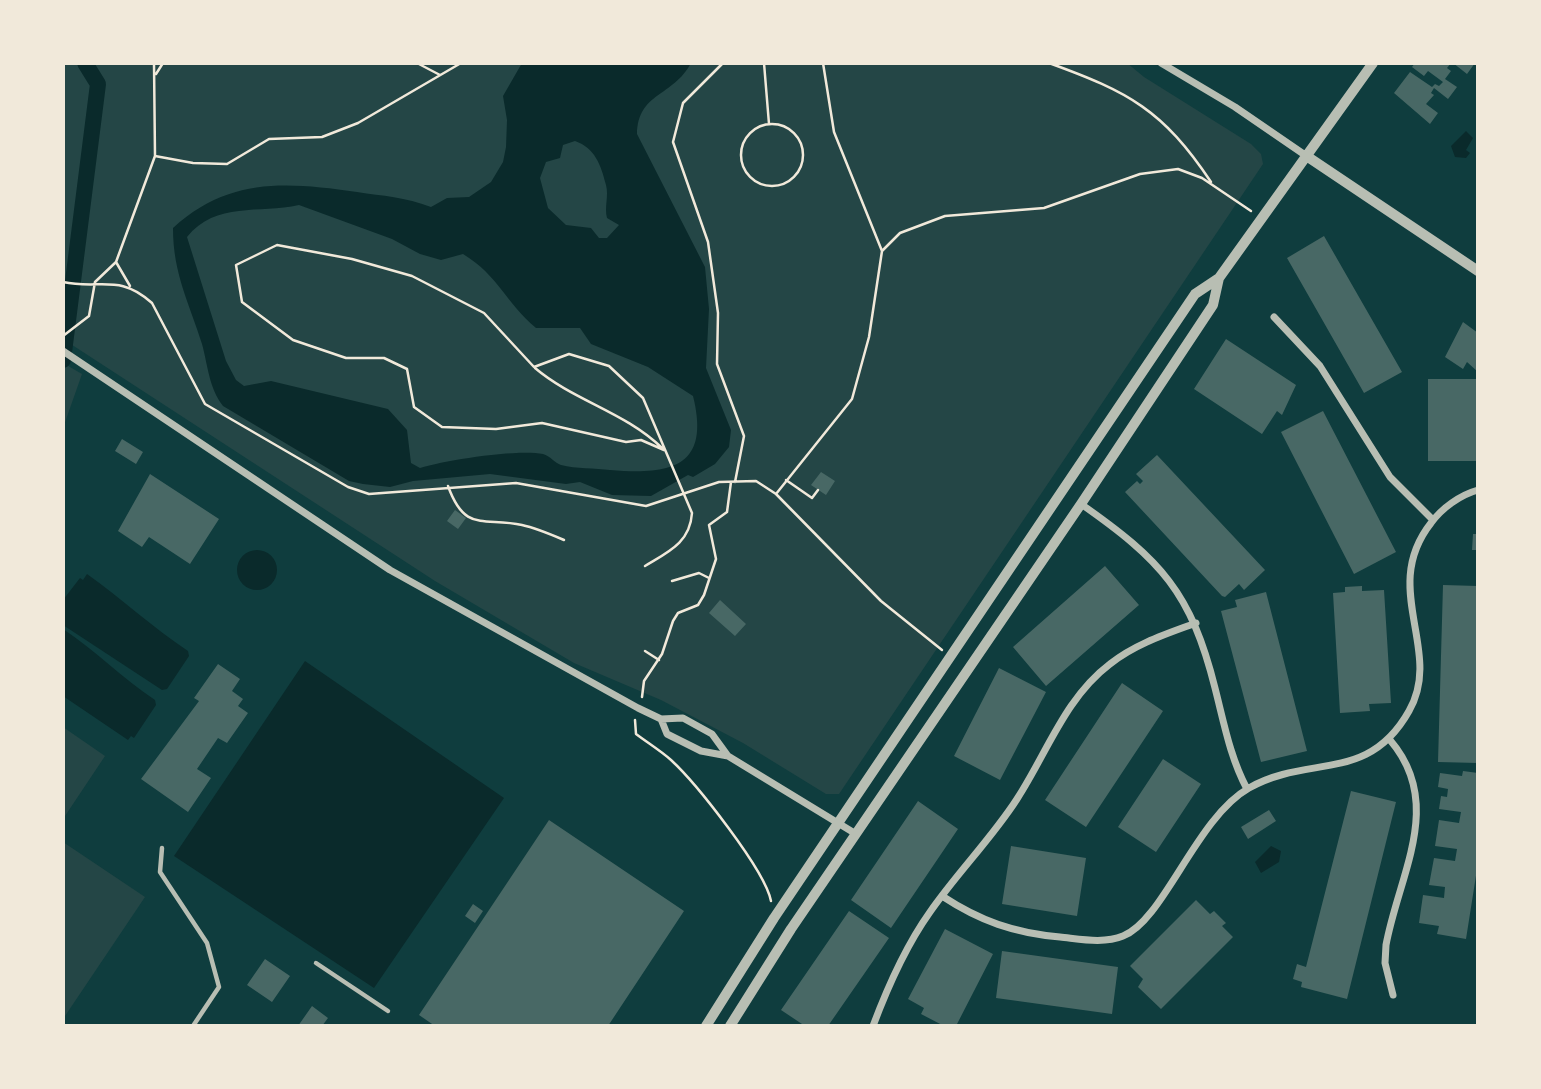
<!DOCTYPE html>
<style>
body{margin:0}
#map{position:relative;width:1541px;height:1089px;overflow:hidden;background:#0f3d3e;font-family:"Noto Sans",sans-serif}
canvas{display:block}
.frame{position:absolute;inset:0;border:65px solid #f1e9da;pointer-events:none}
</style>
<div id="map">
<canvas width="1541" height="1089"></canvas>
<div class="frame"></div>
</div>
<script>
const ctx = document.querySelector('canvas').getContext('2d');
ctx.lineJoin = 'round';
function fill(path, color) {
  ctx.fillStyle = color;
  ctx.fill(path, 'evenodd');
}
function stroke(path, color, width, dash) {
  ctx.strokeStyle = color;
  ctx.lineWidth = width;
  ctx.lineCap = dash ? 'butt' : 'round';
  ctx.setLineDash(dash || []);
  ctx.stroke(path);
}
const green = new Path2D(`
 M63,63H1127L1144,77L1251,144L1261,154L1263,164L839,794H826L743,743L661,700L574,663L435,581L63,339Z
 M63,363L82,374L63,428Z
 M63,727L105,756L63,819Z
 M63,842L145,897L63,1019Z`);
const water = new Path2D(`
 M522,63H691C673,97 638,92 637,134L705,267L709,309L706,368L731,430L729,447L715,464L693,477L688,475L651,496L612,495L580,482L566,484L490,474L413,481L390,487L363,484L349,481L223,406C209,388 208,366 202,344C189,302 173,274 173,228C229,177 286,182 357,192C383,196 405,197 431,207L447,198L469,197L491,182L503,162L506,147L507,120L503,96ZM575,141C595,148 601,165 606,185C609,196 604,207 607,218L619,225L607,238H599L591,228L566,225L548,208L540,178L546,162L560,158L563,145ZM299,205L392,239L420,254L441,260L463,254C499,276 506,303 536,328H580L591,344L648,367L693,396C711,468 670,475 610,470C595,468 576,469 561,465C555,463 550,456 543,454C517,449 446,460 420,468L411,463L407,430L388,409L271,381L244,386L236,380L226,361L187,237C216,201 259,214 299,205Z
 M1466,131L1473,138L1466,150L1470,153L1466,158L1455,157L1451,146Z
 M237 570a20 20 0 1 1 40 0a20 20 0 1 1-40 0Z
 M87,574C122,599 153,628 188,651L189,656L167,689L162,690L63,625V600L80,578L83,580Z
 M63,629C96,651 122,678 155,700L156,705L134,738L131,736L128,740L63,696Z
 M305,661L504,798L374,988L174,856Z
 M1271,846L1281,851L1279,862L1261,873L1255,862Z`);
const canal = new Path2D(`
 M63,360L98,84L85,63`);
const building = new Path2D(`
 M1415,63H1451L1447,68L1451,71L1445,79L1457,87L1448,99L1434,88L1431,93L1434,95L1426,104L1438,113L1430,124L1394,93L1410,72L1432,87L1435,84L1439,86L1443,82L1428,71L1424,76L1412,67Z
 M1453,63H1475L1467,74Z
 M1324,236L1402,372L1364,393L1287,258Z
 M1463,322L1478,333V372L1467,362L1463,369L1445,357Z
 M1226,339L1296,385L1282,415L1277,411L1262,434L1194,389Z
 M1428,379H1478V461H1428Z
 M1323,411L1396,552L1354,574L1281,432Z
 M122,439L143,452L136,464L115,451Z
 M1157,455L1265,570L1244,590L1239,584L1225,597L1222,596L1125,492L1137,481L1140,484L1143,481L1136,474Z
 M821,472L835,481L826,495L811,485Z
 M150,474L219,519L190,564L149,537L142,547L118,531Z
 M455,510L466,518L458,529L447,521Z
 M1473,534H1478V550H1472Z
 M1105,566L1139,605L1046,686L1013,647Z
 M1443,585L1478,586V763L1438,762Z
 M1362,586V591L1384,590L1391,703L1369,704L1370,711L1340,713L1333,593L1345,592V587Z
 M1266,592L1307,751L1261,762L1221,611L1237,607L1235,600Z
 M720,600L746,624L735,636L709,613Z
 M218,664L240,679L232,691L243,699L238,706L248,713L227,743L218,738L197,769L211,778L188,812L141,779L199,701L194,698Z
 M999,668L1046,692L1000,780L954,756Z
 M1122,683L1163,711L1086,827L1045,800Z
 M1163,759L1201,784L1156,852L1118,827Z
 M1463,771L1478,773V863L1466,939L1437,934L1439,926L1419,923L1423,895L1444,898L1445,887L1429,885L1434,858L1455,861L1457,849L1435,846L1439,820L1459,823L1461,812L1439,809L1441,796L1447,797L1448,789L1438,787L1440,773L1462,776Z
 M1351,791L1396,802L1347,999L1301,987L1302,982L1293,979L1297,964L1306,967Z
 M918,801L958,829L891,928L851,900Z
 M1269,810L1276,821L1248,839L1241,827Z
 M549,820L684,911L608,1026H435L419,1015Z
 M1011,846L1086,858L1077,916L1002,904Z
 M1196,900L1210,914L1214,911L1226,923L1222,926L1233,937L1161,1009L1138,987L1143,979L1130,966Z
 M473,904L483,911L475,923L465,916Z
 M849,911L889,938L828,1026H805L781,1010Z
 M945,929L993,954L956,1026H944L921,1014L924,1008L908,999Z
 M1002,951L1118,967L1112,1014L996,998Z
 M265,959L290,976L272,1002L247,985Z
 M312,1006L328,1018L322,1026H298Z`);
const path = new Path2D(`
 M417,63L440,75
 M723,63L683,103L673,142L708,242L718,313L717,364L744,436L735,482
 M764,63L769,124
 M823,63L834,132L882,251
 M1049,63C1129,92 1163,110 1211,182
 M156,74L163,63
 M741 155a31 31 0 1 1 62 0a31 31 0 1 1-62 0Z
 M155,156L193,163L227,164L269,139L322,137L358,123L461,63
 M116,262L130,286
 M63,282C100,290 119,273 152,303L205,404L348,487L369,494L516,483L646,506L719,482L756,481L776,494L881,601L942,650
 M63,336L89,316L95,282L116,262L155,156L154,63
 M535,368C574,401 625,412 662,448
 M786,480L812,498L818,490
 M448,486C465,533 483,517 522,525C536,528 550,534 564,540
 M776,494L852,399L869,337L882,251L900,233L945,216L1044,208L1140,174L1178,169L1202,178L1251,211
 M645,566C668,552 690,543 692,513L643,398L609,366L569,354L534,367L484,313L412,276L352,259L277,245L236,265L242,302L293,340L346,358H384L407,369L414,407L442,427L496,429L542,423L626,442L641,440L664,450
 M672,581L699,573L709,578
 M645,651L659,660
 M642,697L644,681L662,654L673,621L678,613L698,605L704,595L716,559L709,525L727,512L731,482
 M635,720L636,734C648,743 661,751 671,760C696,783 765,870 771,901`);
const service = new Path2D(`
 M162,848L160,872L207,943L219,987L193,1026
 M316,963L388,1011`);
const minor = new Path2D(`
 M1161,63L1235,107L1305,155
 M1274,317L1320,366L1390,477L1433,520
 M63,351L390,570L638,708L661,719L683,718L712,734L728,756
 M1081,504C1161,560 1191,592 1215,688C1224,723 1230,757 1247,789
 M661,719L667,734L701,751L728,756L856,834
 M1390,740C1445,804 1399,874 1386,945L1385,963L1393,995
 M942,896C980,921 1014,933 1060,937C1080,939 1104,944 1123,936C1164,920 1196,818 1249,788C1309,754 1368,784 1409,711C1444,650 1379,589 1431,523C1442,508 1460,495 1478,490
 M873,1026C888,986 905,947 930,912C957,873 992,838 1017,799C1047,753 1065,698 1110,664C1135,644 1166,634 1196,623`);
const tertiary = new Path2D(`
 M1305,155L1478,271
 M706,1026L774,918L1195,294L1219,278
 M730,1026L791,929L1081,504L1213,305L1219,278L1373,63`);
fill(green, '#244646');
fill(water, '#0a2a2b');
stroke(canal, '#0a2a2b', 16);
fill(building, '#486865');
stroke(path, '#f1e9da', 2.5);
stroke(service, '#b8beb3', 4.5);
stroke(minor, '#b8beb3', 7);
stroke(tertiary, '#b8beb3', 10);
</script>
